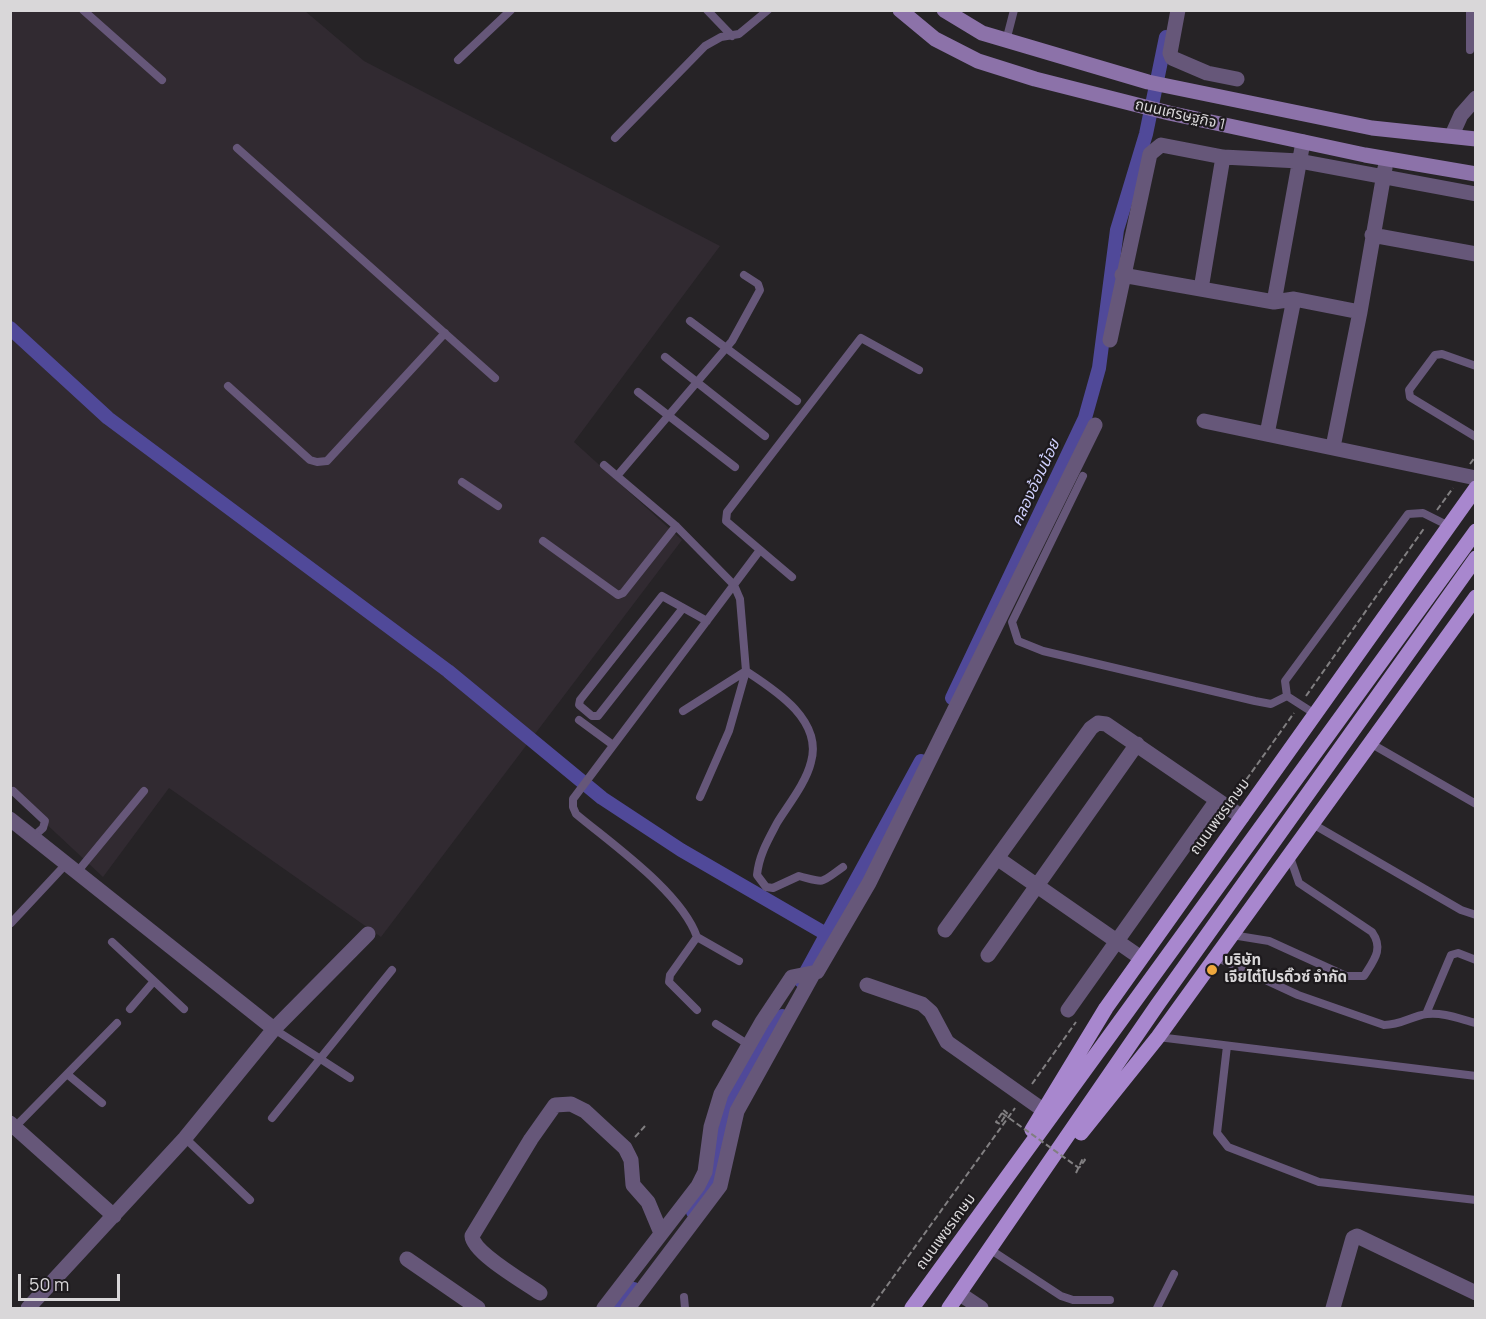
<!DOCTYPE html>
<meta charset="utf-8">
<style>
body{margin:0}
#map{position:relative;width:1486px;height:1319px;overflow:hidden;background:#262326;font-family:Manrope,sans-serif}
canvas{display:block}
.frame{position:absolute;inset:0;border:12px solid #d9d7d9;pointer-events:none}
.scale{position:absolute;left:18px;top:1274px;width:102px;height:27px;box-sizing:border-box;border:3px solid #d9d7d9;border-top:0;padding-left:8px;font-size:18px;line-height:21px;white-space:nowrap;color:#d9d7d9;-webkit-text-stroke:4px #1d1a1d;paint-order:stroke}
</style>
<div id="map">
<canvas width="1486" height="1319"></canvas>
<div class="frame"></div>
<div class="scale">50 m</div>
</div>
<script>
const ctx = document.querySelector('canvas').getContext('2d');
ctx.lineJoin = 'round';
function fill(path, color) {
  ctx.fillStyle = color;
  ctx.fill(path, 'evenodd');
}
function stroke(path, color, width, dash) {
  ctx.strokeStyle = color;
  ctx.lineWidth = width;
  ctx.lineCap = dash ? 'butt' : 'round';
  ctx.setLineDash(dash || []);
  ctx.stroke(path);
}
function label(font, color, halo, rows, align = 'center') {
  ctx.font = font + ' Manrope,"Noto Sans Thai",sans-serif';
  ctx.lineWidth = 4.5;
  ctx.setLineDash([]);
  ctx.textBaseline = 'middle';
  ctx.strokeStyle = halo;
  ctx.fillStyle = color;
  for (const [text, x, y, turn = 0] of rows) {
    ctx.save();
    ctx.translate(x, y);
    ctx.rotate((+turn || 0) * Math.PI / 180);
    ctx.textAlign = isNaN(turn) ? turn : align;
    if (halo) ctx.strokeText(text, 0, 0);
    ctx.fillText(text, 0, 0);
    ctx.restore();
  }
}
const built = new Path2D(`
 M13,11H305L364,61L720,246L574,442L682,540L381,937L169,788L103,877L11,791L10,13Z`);
const canal = new Path2D(`
 M10,328L108,418L448,671L602,798L681,850L826,934
 M952,698L1085,418L1099,368L1117,230L1146,134L1166,37
 M801,981L921,761
 M693,1212L715,1176L731,1100L782,1016
 M618,1308L634,1289`);
const path = new Path2D(`
 M1470,464L1476,456
 M1437,510L1453,488
 M1306,696L1425,527
 M1236,794L1294,713
 M1032,1084L1076,1022
 M1002,1113L996,1122L1000,1124L1007,1113L1002,1109
 M635,1137L645,1126
 M1076,1173L1083,1158L1085,1160L1079,1168
 M871,1308L1015,1108`);
const lane = new Path2D(`
 M83,10L162,80
 M707,10L732,36
 M1470,10V50
 M1006,41L1014,10
 M458,60L511,10
 M615,138L705,46L721,37L739,34L768,10
 M237,148L495,378
 M690,321L797,401
 M665,357L765,436
 M1476,366L1442,354L1435,355L1409,390L1410,397L1476,437
 M228,386L310,460L317,462L327,461L445,333
 M638,392L735,467
 M604,465L676,526L734,585L740,599L746,671L729,731L700,797
 M617,476L732,341L760,290L758,284L744,275
 M1083,476L1012,622L1018,641L1043,651L1255,701L1271,704L1287,696
 M462,482L498,506
 M543,541L618,595L623,593L676,526
 M792,577L726,521L727,512L861,338L919,370
 M683,608L598,716H592L579,705L580,700L662,596L707,621
 M683,711L746,671C775,690 823,720 811,762C806,783 788,805 777,823C768,840 759,855 757,875L766,887L773,888L799,876C826,883 819,884 843,867
 M1315,714L1287,696L1285,681L1408,514L1423,513L1449,526
 M579,720L613,745
 M1370,743L1476,804
 M13,791L45,821L43,828L34,836
 M1311,823L1461,910L1476,915
 M78,871L144,791
 M11,923L67,863
 M1232,935L1269,941L1346,976H1364C1374,960 1384,949 1372,932L1299,883L1290,857
 M697,937L739,961
 M112,942L184,1009
 M1216,957L1298,995L1384,1025C1402,1025 1411,1016 1427,1014C1443,1012 1460,1019 1476,1023
 M130,1009L154,981
 M697,1010L669,982L670,975L697,937C681,892 613,845 576,814L573,807V799L760,550
 M1426,1014L1451,955L1458,953L1476,960
 M716,1024L749,1045
 M274,1029L350,1078
 M1158,1037L1476,1076
 M1227,1046L1217,1133L1228,1147L1319,1182L1476,1200
 M67,1074L102,1103
 M272,1118L392,970
 M15,1127L117,1023
 M185,1138L250,1200
 M991,1250L1061,1296L1073,1300H1110
 M684,1297L685,1308
 M1157,1308L1174,1274`);
const street = new Path2D(`
 M1178,10L1170,53L1172,58L1207,73L1237,79
 M1452,135L1461,115L1476,98
 M1372,235L1476,254
 M1122,275L1274,302L1294,299L1360,312L1333,447
 M1201,289L1223,157
 M1274,302L1303,142
 M1360,312L1385,168
 M1110,340L1150,154L1161,145L1223,157L1299,161L1476,194
 M1204,421L1476,478
 M1267,434L1294,299
 M10,819L274,1029
 M997,858L1141,958
 M945,930L1091,728L1098,723L1106,724L1242,817
 M988,955L1137,744
 M867,985L922,1004L931,1012L947,1042L1043,1110
 M1068,1010L1217,800
 M10,1123L114,1216
 M407,1259L478,1308
 M540,1293C526,1283 473,1253 472,1236L531,1139L555,1105L571,1104L585,1111L625,1148L631,1160L633,1185L648,1202L661,1233
 M960,1294L981,1308
 M28,1308L185,1138L274,1029L368,934
 M604,1308L698,1186L705,1172L711,1127L721,1094L762,1022L792,977L817,972L869,883L1095,425
 M628,1308L720,1186L737,1111L813,974
 M1333,1308L1353,1238L1357,1236L1476,1293`);
const secondary = new Path2D(`
 M900,10L935,39L978,61L1035,79L1169,113L1365,155L1476,174
 M944,10L982,33L1148,82L1372,128L1476,139`);
const primary = new Path2D(`
 M1032,1130L1106,1008L1476,488
 M1081,1133L1158,1037L1476,597
 M912,1308L1476,531
 M949,1308L1158,1004L1476,558`);
const pathBridge = new Path2D(`
 M1002,1113L1079,1168`);
const markers = [
 [1212,970,6,"#eea73d"]
];
const streetNames = [
 ["ถนนเศรษฐกิจ 1",1180,115,13],
 ["ถนนเพชรเกษม",1220,817,-54],
 ["ถนนเพชรเกษม",946,1232,-54]
];
const poiNames = [
 ["บริษัท",1224,961],
 ["เจียไต๋โปรดิ๊วซ์ จำกัด",1224,978]
];
const waterNames = [
 ["คลองอ้อมน้อย",1036,483,-65]
];
fill(built, '#312a31');
stroke(canal, '#504999', 14);
stroke(path, '#817f81', 2, [6, 3]);
stroke(lane, '#665779', 8);
stroke(street, '#665779', 15);
stroke(secondary, '#8c72a9', 15);
stroke(primary, '#a887ce', 15);
stroke(pathBridge, '#817f81', 2, [6, 3]);
for (const [x, y, r, color] of markers) {
  const dot = new Path2D();
  dot.arc(x, y, r, 0, 2 * Math.PI);
  ctx.fillStyle = color;
  ctx.fill(dot);
  stroke(dot, '#1d1a1d', 2);
}
label('15px', '#d9d7d9', '#1d1a1d', streetNames);
label('bold 15px', '#d9d7d9', '#1d1a1d', poiNames, 'left');
label('italic 16px', '#cecffc', '#1d1a1d', waterNames);
</script>
